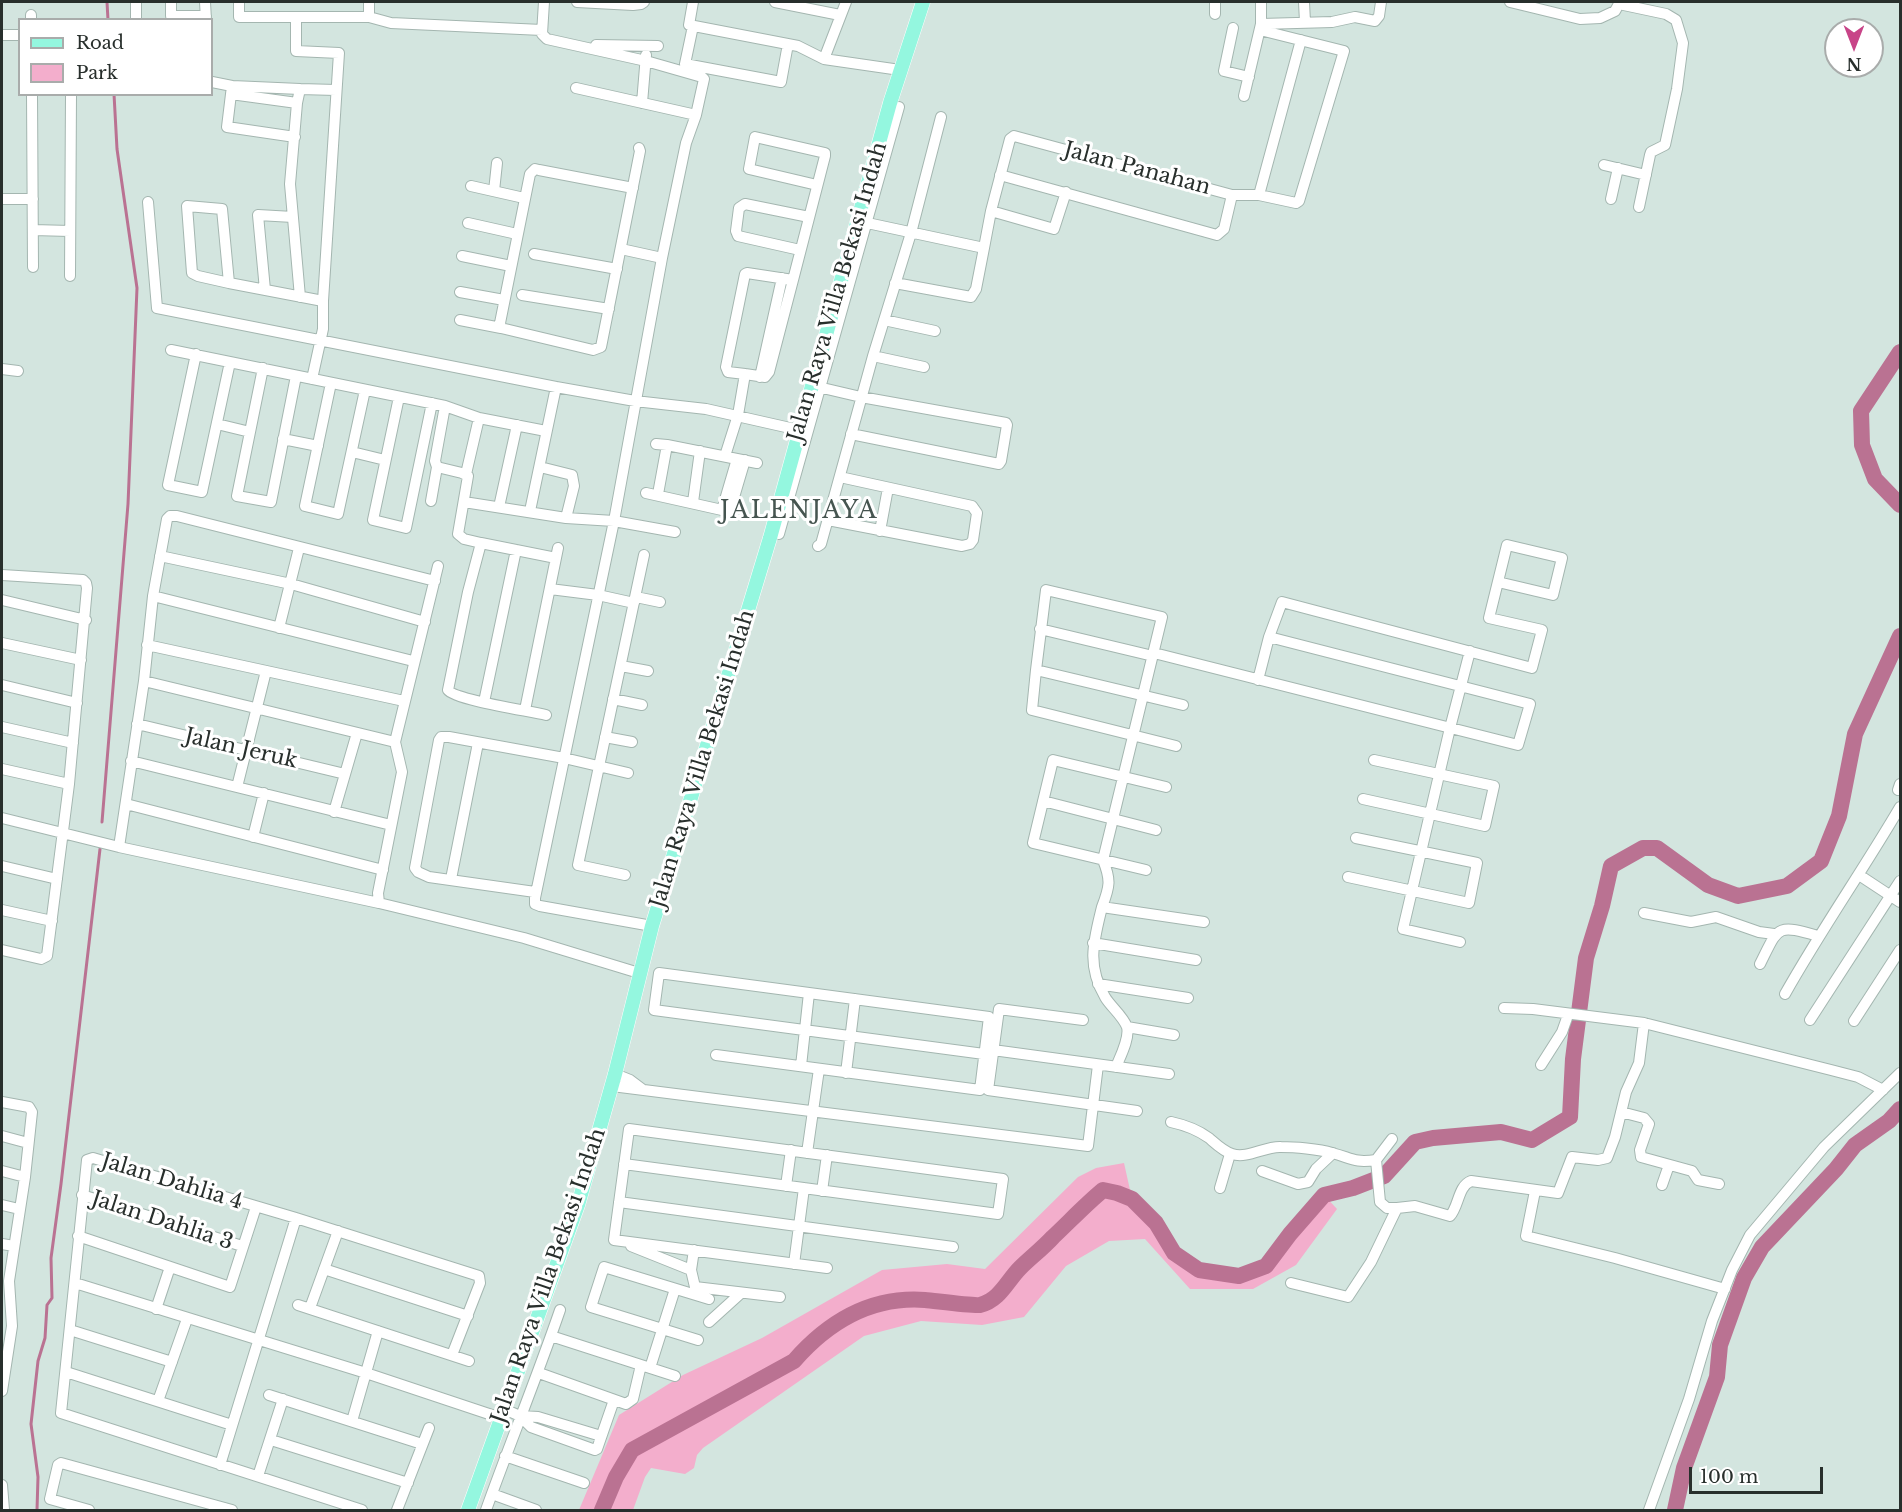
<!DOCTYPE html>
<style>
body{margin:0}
#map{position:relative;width:1902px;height:1512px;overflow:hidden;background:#d3e5df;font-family:"Libre Baskerville",serif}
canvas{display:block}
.frame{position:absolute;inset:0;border:3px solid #282f2c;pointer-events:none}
.legend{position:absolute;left:18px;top:18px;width:195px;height:78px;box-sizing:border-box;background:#fff;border:2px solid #a9acab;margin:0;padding:8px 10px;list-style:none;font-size:18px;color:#282f2c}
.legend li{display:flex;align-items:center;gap:12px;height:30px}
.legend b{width:30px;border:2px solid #a9acab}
.north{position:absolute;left:1824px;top:18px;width:60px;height:60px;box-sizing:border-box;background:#fff;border:2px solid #a9acab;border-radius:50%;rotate:180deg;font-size:16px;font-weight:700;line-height:24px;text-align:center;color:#282f2c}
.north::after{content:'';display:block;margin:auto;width:21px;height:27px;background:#c84488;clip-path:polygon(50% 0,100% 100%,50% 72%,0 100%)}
.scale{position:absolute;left:1689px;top:1467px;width:134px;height:27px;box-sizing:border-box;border:3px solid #282f2c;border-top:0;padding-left:8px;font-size:18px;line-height:21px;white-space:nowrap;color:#282f2c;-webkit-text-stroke:4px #fff;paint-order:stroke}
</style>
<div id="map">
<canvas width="1902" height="1512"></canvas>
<div class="frame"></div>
<ul class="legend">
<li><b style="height:8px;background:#94f7df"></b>Road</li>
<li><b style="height:16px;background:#f3aecc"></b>Park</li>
</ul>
<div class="north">N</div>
<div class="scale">100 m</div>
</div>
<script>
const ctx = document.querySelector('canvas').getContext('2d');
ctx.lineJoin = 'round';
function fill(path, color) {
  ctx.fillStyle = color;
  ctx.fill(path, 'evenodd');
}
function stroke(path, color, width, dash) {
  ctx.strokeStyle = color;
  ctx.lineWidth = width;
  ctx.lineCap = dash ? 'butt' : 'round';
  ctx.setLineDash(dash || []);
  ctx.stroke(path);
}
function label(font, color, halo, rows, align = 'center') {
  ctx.font = font + ' "Libre Baskerville",serif';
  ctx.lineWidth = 6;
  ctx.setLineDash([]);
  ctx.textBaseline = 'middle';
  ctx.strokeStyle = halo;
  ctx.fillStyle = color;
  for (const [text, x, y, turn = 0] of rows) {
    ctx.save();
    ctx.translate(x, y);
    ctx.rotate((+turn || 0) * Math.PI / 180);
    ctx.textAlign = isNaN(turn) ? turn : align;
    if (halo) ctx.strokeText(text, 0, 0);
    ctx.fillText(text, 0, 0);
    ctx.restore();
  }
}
const green = new Path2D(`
 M1124,1163L1132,1199L1156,1223L1174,1253L1199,1270L1239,1276L1266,1266L1324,1195L1337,1209L1296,1265L1253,1289H1190L1145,1239L1109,1241L1066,1266L1024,1317L982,1325L921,1321L864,1336L703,1448L697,1455L694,1468L685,1474L651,1468L645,1477L633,1510H579L619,1415L683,1375L762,1338L882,1270L947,1264L985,1269L1078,1177L1096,1168Z`);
const stream = new Path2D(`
 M107,2L108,20
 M102,822L128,504L137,288L117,149L114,94
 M37,1510L38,1477L31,1424L38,1361L45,1338L47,1305L52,1298L51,1258L61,1184L100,849`);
const river = new Path2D(`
 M1900,352L1861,411L1862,445L1875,479L1900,505
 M602,1510L616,1477L632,1450L794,1361C829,1321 871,1296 925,1300C936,1301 972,1306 980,1305C1000,1300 1007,1281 1020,1268C1030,1258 1043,1248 1053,1237C1070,1221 1085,1205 1103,1190L1117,1193L1132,1199L1156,1223L1174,1253L1199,1270L1239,1276L1266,1266L1290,1234L1324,1195L1353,1188L1384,1176L1415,1142L1433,1138L1501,1132L1532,1140L1570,1117L1573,1059L1586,958L1602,906L1611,866L1643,848H1657L1708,885L1738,896L1787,886L1821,861L1839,816L1855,734L1900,636
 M1675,1510L1684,1468L1717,1377L1720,1345L1744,1278L1762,1247L1836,1169L1855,1145L1889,1121L1900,1109`);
const minor = new Path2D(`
 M171,2V16H206
 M205,2L206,20
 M239,2V17H369L391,23L542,30
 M544,2L542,34L547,39L646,61L702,77L704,79L696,115L686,143L662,258L614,521L535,898V904L540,906L652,926
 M577,2L633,5L641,4L644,2
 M693,2L689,25L798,46L824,59L900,70
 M775,2L840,15
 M1215,2V14
 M1304,2L1305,22
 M1510,2L1580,19L1600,18L1615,11L1620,2
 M1619,4L1666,14L1676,20L1683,43L1677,89L1665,145L1651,152L1650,155L1639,207
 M31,15V20
 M296,17V51L339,53L323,301V329L312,379
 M369,17V2
 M136,20V2
 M1261,24L1332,22L1355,17L1375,21L1379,16L1381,2
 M693,26L685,64L781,82L788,44
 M1233,28L1224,71L1249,77
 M2,35H20
 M596,45L658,46
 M824,59L846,2
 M212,82L232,86
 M576,88L696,115
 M32,94L33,267
 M231,94L232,86L300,89
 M1244,96L1261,24V2
 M642,103L646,55
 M295,137L227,127L231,94L297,103
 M1604,165L1646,175
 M1000,175L1217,235L1224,229L1232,195
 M471,186L524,198
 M633,188L539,170L535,169L530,174L500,323L501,328L593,350L601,347C614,282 627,216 640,151L639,148
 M494,191L497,163
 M1259,195L1301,40
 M2,199H33
 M1611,199L1618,168
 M148,202L157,308L556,387L635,401L706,409L799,430
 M991,211L1054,229L1066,192
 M858,221L984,248L991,211L1010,139L1014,136L1232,195H1259L1296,203L1299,201L1344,51L1260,30
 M468,223L517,234
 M33,230L70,231
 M621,249L662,258
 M800,250L738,236L736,231L739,208L745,204L809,217
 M534,254L617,269
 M462,256L511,266
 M70,276L71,94
 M793,280L825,156V153L755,137L749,169L817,185
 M229,283L222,209L187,206L192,273L198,276L229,283L323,301
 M895,283L971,297L976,289L984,248
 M265,290L258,215L293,217
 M460,292L504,300
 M522,295L609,309
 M300,297L290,184L297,103L300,89L336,90
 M460,320L501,328
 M884,320L935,331
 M171,350L445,406L479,418L546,431
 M196,354L168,485L202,492L230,362
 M873,356L924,367
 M263,368L237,496L271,502L296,376
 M2,369L18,371
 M760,377L782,278
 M331,383L305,506L338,514L365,390
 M814,386L861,397L1006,423L1007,425L1001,461L999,464L851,434
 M399,397L373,520L406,528L432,403
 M445,406L435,461L437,467L462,473L468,476L458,534L464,539L481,543
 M217,424L250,432
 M283,439L318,446
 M656,444L667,445L757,463
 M352,452L385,460
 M725,456L738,415L745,374L728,372L726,367L745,274L747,273L793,280L769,372L765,377L745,374
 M540,467L572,475L574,486L566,518
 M466,474L479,418
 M646,493L722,510L729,514L745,460
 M658,494L667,445
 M431,501L437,467
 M464,502L566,518L614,521L675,532
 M693,502L700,451
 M499,507L517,425
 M722,510L737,459
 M530,511L556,387
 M828,520L962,546L970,544L973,540L977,513L972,506L840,477
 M880,531L888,488
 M779,534L899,107
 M818,546L821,544L873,356L911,233L941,117
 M160,556L291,584L425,622
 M2,575L83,580L86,583L87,588L69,784L47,956L41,959L2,950
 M550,589L598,595L634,603
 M153,596L413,661
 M636,597L660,602
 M2,600L86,620
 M279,628L299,548
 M1040,629L1153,656
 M2,643L81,660
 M147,645L404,701
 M1154,653L1518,745L1530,704L1269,637
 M621,666L648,671
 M1036,670L1032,710L1176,746
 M1258,680L1269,637L1282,602L1532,668L1542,630L1489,618L1507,545L1562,558L1553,595L1498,582
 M144,681L395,742
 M2,685L77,703
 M613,699L642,705
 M484,702L516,550
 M525,710L558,548
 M546,715C530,711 455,700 448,690L468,592L481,543L556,558
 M137,724L345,774
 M2,727L73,743
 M605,737L632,742
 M131,761L391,825
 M2,769L69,784
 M237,787L266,671
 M1898,790L1900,784
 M1363,799L1485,826L1494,786L1374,760
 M1043,801L1156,830
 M126,804L383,870
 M334,812L357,733
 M2,818L119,847L379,903L524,938L639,973
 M253,837L264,793
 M119,847L144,681L153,596L167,519L170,516H177L435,581
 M2,866L57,879
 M1146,870L1033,843L1053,760L1166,787
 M625,875L578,865L644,555
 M1859,875L1900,902
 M1348,877L1469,903L1477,863L1356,838
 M451,879L478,743
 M535,892L429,877L418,872L415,868L439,740L441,737H449L564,758L628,773
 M379,903L378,893L402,772L395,742L438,566
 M1102,907C1110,886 1111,880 1103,860C1123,779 1143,698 1162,617L1046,590L1036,670L1183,705
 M2,910L52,921
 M1644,913L1691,922L1716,917L1759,932L1774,934
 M1460,942L1403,929L1450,728L1470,651
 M1093,943L1196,960
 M1760,964C1779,926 1776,924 1818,936
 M1098,984L1188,998
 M1785,994C1821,930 1863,870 1900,807
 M1504,1008L1533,1009L1644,1023L1831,1070L1858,1077L1883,1090
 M1083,1020L999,1009L988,1090L1137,1111
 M1810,1020L1900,881
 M1854,1021L1900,950
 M1127,1027L1174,1035
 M993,1050L1169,1074
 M716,1055L980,1090L989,1017L659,973L654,1010L984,1054
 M1541,1065L1562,1032L1568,1015
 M801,1066L809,993
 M1116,1067C1120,1057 1130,1038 1127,1027C1123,1016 1110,1006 1105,997C1086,965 1094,940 1102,907L1204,922
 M846,1073L855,999
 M615,1074L630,1080L642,1089
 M612,1086L1088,1146L1098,1065
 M2,1102L29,1107L32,1112L25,1177L9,1281L12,1326L2,1391
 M1621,1112L1644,1118L1649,1124L1640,1150L1641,1157L1692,1171L1698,1180L1719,1184
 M1171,1122C1185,1125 1198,1130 1209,1138C1216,1144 1223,1151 1232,1154C1248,1159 1265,1146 1281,1147C1294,1147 1319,1149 1332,1153C1352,1158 1353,1163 1376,1160L1392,1139
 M2,1136L28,1143
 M807,1153L819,1069
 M1376,1160L1380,1202L1387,1208H1397
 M624,1164L998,1214L1003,1179L629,1129L614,1240L827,1268
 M2,1171L25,1177
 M1262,1171L1298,1184L1308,1182L1316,1169L1333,1153
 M1662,1185L1669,1165
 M786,1186L791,1150
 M1220,1188L1230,1154
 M822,1191L827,1155
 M1535,1191L1526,1236L1615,1258L1725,1289
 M82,1195L242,1246
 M619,1202L953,1247
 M2,1205L19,1209
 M78,1236L230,1287L256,1207
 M2,1244L14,1246
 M631,1246L691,1270
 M694,1250L691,1270L695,1287L780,1297
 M794,1264L804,1188
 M324,1269L468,1316
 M75,1283L366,1373L501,1418
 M1291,1283L1348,1297L1371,1262L1397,1208L1415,1206L1450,1216C1459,1206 1458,1186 1471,1181L1558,1193L1572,1157L1598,1160L1607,1158L1615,1137L1626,1092L1639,1063L1644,1023
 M298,1305L469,1361
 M310,1308L338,1231
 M156,1309L170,1267
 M709,1322L741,1293
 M70,1330L172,1362
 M551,1336L675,1376
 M698,1340L591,1307L604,1267L709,1299
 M650,1368L675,1289
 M66,1372L232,1425
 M539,1373L626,1404L633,1399L641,1365
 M269,1395L422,1444
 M158,1401L187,1319
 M504,1409L520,1416L538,1417L601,1436
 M520,1416L531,1427L595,1450L597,1449L614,1400
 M352,1421L378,1331
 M271,1440L408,1483
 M505,1456L584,1483
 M220,1465L296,1218
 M258,1476L283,1399
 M2,1485L4,1510
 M492,1494L536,1510
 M89,1510L50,1499L58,1465L61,1463L232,1510
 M362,1510L61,1413L87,1160L93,1158L296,1218L479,1276L480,1283L452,1355
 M397,1510L429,1428
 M486,1510C510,1443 537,1377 560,1310
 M1649,1510L1689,1399L1712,1321L1732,1270L1750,1235L1824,1147L1900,1073`);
const major = new Path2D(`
 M468,1510L578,1205L615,1074L652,926L770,538L890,103L923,2`);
const streetNames = [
 ["Jalan Panahan",1137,169,15],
 ["Jalan Raya Villa Bekasi Indah",838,292,-74],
 ["Jalan Jeruk",241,749,13],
 ["Jalan Raya Villa Bekasi Indah",703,759,-73],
 ["Jalan Dahlia 4",172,1182,17],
 ["Jalan Dahlia 3",162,1221,18],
 ["Jalan Raya Villa Bekasi Indah",549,1276,-71]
];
const quarterNames = [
 ["JALENJAYA",799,511]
];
fill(green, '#f3aecc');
stroke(stream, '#ba7292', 3);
stroke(river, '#ba7292', 16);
stroke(minor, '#a4b6b0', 12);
stroke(major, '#fff', 15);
stroke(minor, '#fff', 10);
stroke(major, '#94f7df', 14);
label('21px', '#282f2c', '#fff', streetNames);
ctx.letterSpacing = '1.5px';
label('24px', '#465550', '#fff', quarterNames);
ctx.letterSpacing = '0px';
</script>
